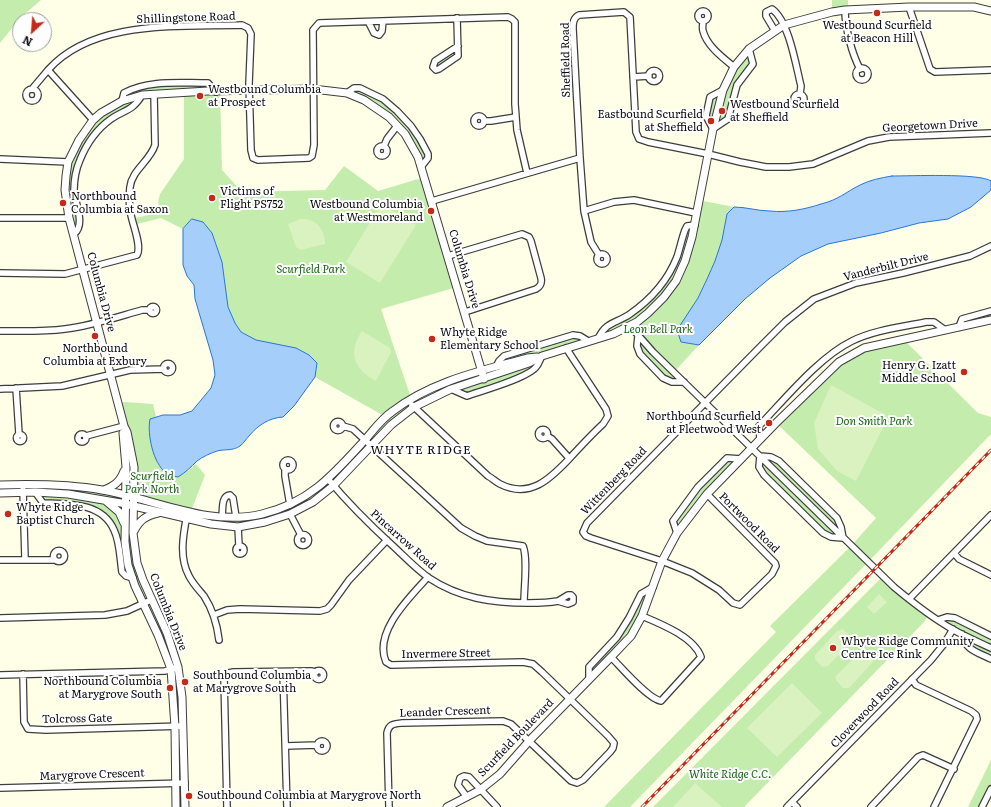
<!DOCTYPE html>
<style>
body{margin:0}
#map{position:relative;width:991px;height:807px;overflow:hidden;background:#fffee6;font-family:Literata,serif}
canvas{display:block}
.north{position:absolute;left:12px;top:12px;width:40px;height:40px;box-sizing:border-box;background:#fff;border:1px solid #9d9d9d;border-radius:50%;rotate:206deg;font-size:11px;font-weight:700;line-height:16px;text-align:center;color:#0a0a0a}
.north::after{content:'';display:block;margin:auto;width:14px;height:18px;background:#c32a18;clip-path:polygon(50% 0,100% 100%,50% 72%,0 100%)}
</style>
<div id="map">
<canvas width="991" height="807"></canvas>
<div class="north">N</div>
</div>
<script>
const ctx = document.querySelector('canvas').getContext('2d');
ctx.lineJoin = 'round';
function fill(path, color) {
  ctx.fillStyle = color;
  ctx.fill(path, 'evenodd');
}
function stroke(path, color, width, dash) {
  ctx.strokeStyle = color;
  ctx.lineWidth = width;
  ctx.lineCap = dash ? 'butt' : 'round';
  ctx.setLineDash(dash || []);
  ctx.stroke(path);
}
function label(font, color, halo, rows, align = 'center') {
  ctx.font = font + ' Literata,serif';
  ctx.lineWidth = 4;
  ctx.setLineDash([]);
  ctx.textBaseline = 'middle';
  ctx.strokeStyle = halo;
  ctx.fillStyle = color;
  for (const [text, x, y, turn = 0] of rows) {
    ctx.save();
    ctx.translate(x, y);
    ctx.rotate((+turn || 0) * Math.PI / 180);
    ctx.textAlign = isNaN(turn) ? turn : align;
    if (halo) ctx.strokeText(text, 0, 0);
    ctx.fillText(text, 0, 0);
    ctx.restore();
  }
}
const green = new Path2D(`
 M0,0H41L20,18L0,43Z
 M832,0H848V10L832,12Z
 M458,46V56L439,69L433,64Z
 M749,49L753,64L737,85L728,119L713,129L706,116L710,97L723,90Z
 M206,82L220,91L222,170L242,192L325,190L344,166L378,191L425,177L457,287L381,309L411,398L491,368L499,361L573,335L588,341L542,356L528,374L467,396L451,389L391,425L341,479L290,514L238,527L186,519L190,512L126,495V504L133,506L135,553L178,667L185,807H176L171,669L133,578L122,572L114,529L97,511L43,503L35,492L0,493V485L23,484L125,495L123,433L118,404L124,402L153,404L156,417L150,419L188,471L196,464L205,475L191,511L222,517L262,514L310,494L386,417L315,377L317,363L271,344L256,340L241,332L235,323L228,307L222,262L212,233L203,222L192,219L183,229L161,218L133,225L132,219L160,212L158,202L160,194L184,159V92L141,95L137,104L98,131L79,161L74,191L80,223L74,234L69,218L68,162L93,120L122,101L123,92L141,86ZM105,500L125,505L122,518Z
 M360,88L397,111L428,154L421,167L397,126L347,93Z
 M698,200L734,207L727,214L722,240L715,261L698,298L688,314L681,342L699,345L674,372L684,382L663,378L640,354L638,336L630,326L599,337L603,330L630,314L667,277L685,230L695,225Z
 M903,339L978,413L991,417V434L868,562L630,807H604L776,632L770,626L852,545L876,518L776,423L839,362L864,348Z
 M760,456L779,461L837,518L843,538L823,533L759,467Z
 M727,458L741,459L677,533L673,521L698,487Z
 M883,576L929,614L924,622L744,807H653Z
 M653,587L631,636L589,679V667L617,637L641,594Z
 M947,617L991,636V659L969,648L962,634L938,620Z
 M991,760V786L981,807H968Z`);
const pitch = new Path2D(`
 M381,204L416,225L380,283L346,262Z
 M301,219C316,218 325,229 325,244L301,250L296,247L288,224Z
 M362,331L390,348L391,352L376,381C354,369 347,353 362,331Z
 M831,385L886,415L887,420L856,481L837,471L818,449L814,423Z
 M879,594L887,602L874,614L867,607Z
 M843,629L852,638L850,643L828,666L822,667L815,659V655L837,631Z
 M861,651L867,652L873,659V662L849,688H843L836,680V676Z
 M792,683L822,713L777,757L747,728Z
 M695,783L722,807H673Z`);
const water = new Path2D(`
 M892,176C910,176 979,173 991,181V190L971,207L948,219L919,223L881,233L828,244L801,256L770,278L745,299L699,345L681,342L677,330L698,298L707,279L715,261L722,240L727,214L734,207C746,207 758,211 770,211C787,213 806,209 821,204C838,200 846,192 860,185C870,180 880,178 892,176Z
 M192,219L203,222L212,233L222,262L228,307L235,323L241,332L256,340L296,348L309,355L317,363L315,377L294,406L283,417C269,418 258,425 249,436C246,439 244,443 240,446C233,451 225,449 217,451C211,453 202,457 197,461C191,467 186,472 178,477C174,476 169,475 166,473C153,463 147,434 150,419L163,415H180L192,411L211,388L215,375L213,360L195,299L194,285L187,276L183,265V229Z`);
const minor = new Path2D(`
 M909,7L930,69L935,72L991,70
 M845,10C845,28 852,54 860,69
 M698 16a5 5 0 1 1 10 0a5 5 0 1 1-10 0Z
 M457,18L458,56L439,69L436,70L433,67L435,61L458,46
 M703,21C703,24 702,28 703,31C707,46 722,57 734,67
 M369,23L374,33L379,35L382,31L383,21
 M775,31L766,16V12L772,9C789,21 796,66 801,86L800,94
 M856 74a6 6 0 1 1 12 0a6 6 0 1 1-12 0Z
 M648.5 76a5.5 5.5 0 1 1 11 0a5.5 5.5 0 1 1-11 0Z
 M633,77L649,76
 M26 95a6 6 0 1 1 12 0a6 6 0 1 1-12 0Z
 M32,89L48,70
 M723,90L710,97L706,116L713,129L728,119L737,85L753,64L749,49
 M347,93L354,88H360L383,99L397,111L411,126L420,139L428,154V158L421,167
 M794 99a5 5 0 1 1 10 0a5 5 0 1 1-10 0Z
 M122,101L124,93C147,80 178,83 204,83H208L216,92
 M474 121a5 5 0 1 1 10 0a5 5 0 1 1-10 0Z
 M93,120L48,70C93,19 180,27 242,25L248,28L251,34L249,84L251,150L253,158L258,160L309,158L312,156L314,145L313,30L319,23L508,17L512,19L515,22V104L517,130L527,173
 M484,121H491L516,117
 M377 151a5 5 0 1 1 10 0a5 5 0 1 1-10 0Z
 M384,146L387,139L397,126
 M0,159L68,162
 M432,201L580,158
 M584,211L614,202L634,200L696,213
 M0,218H69
 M74,234C86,224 75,204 74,191C74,181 76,169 80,160C86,145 97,129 111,119C124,110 133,111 142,95
 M597 259a5 5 0 1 1 10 0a5 5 0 1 1-10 0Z
 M599,255L591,242L584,211L580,158L573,29C573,23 573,18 579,15L624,12L630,17L636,132L639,139L648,142L708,154L740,162L766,167H789L813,164L868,141L889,137L991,133
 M448,256L522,234L529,237L531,241L541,278C542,283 541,286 536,289L465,312
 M0,273L65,274L137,255C142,246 133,226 131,215C129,207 129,196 130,187C132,170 150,161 155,145L154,94
 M149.5 310a3.5 3.5 0 1 1 7 0a3.5 3.5 0 1 1-7 0Z
 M630,326L653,352L894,587C912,602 931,617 952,629C964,636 978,642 991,648
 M959,327L962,319L991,311
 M0,331C21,331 43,332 65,329C91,326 117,317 142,310H150
 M638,336L637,346L640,354L663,378L672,382H684
 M599,337C606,322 617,323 630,314C650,300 668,280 677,257C680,248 682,238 685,230L687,226L695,225
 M163.5 368a4.5 4.5 0 1 1 9 0a4.5 4.5 0 1 1-9 0Z
 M496,367L499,361L504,356L573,335L580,336L588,341
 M16,388L19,434
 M0,389L62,386L130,370L164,369
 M451,389L467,396C481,391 528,378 536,367C539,364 540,359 542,356
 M412,405L488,476C492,478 496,482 500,484C530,499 550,479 569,459C580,447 591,435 603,424L608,416L606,409L566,348
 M333.5 426a4.5 4.5 0 1 1 9 0a4.5 4.5 0 1 1-9 0Z
 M343,426L353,429L461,528L475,536L487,541L523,546C528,558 524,588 524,603
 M538.5 434a4.5 4.5 0 1 1 9 0a4.5 4.5 0 1 1-9 0Z
 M78 438a4 4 0 1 1 8 0a4 4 0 1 1-8 0Z
 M16.5 438a3.5 3.5 0 1 1 7 0a3.5 3.5 0 1 1-7 0Z
 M86,436L124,426
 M547,436L552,439L569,458
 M760,439L759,426C785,399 819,357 852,341C874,330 902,327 926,322H934L945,330
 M760,456L771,457L779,461L837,518L841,527L843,538L831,537L823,533L764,475L759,467Z
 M283 465a5 5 0 1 1 10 0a5 5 0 1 1-10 0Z
 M285,470V476L290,505
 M328,479C348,503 369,524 392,545C404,556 416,569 429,578C459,598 492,603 528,603C538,603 548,603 558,601
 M23,490L25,559
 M35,492L43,503C68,504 102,502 114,530C120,542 120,559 122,572L126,576L133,578
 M707,494L775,563L776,566L772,574L740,605L733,603L719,590L692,573L662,561L591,538L586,536L583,532L587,523L760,347L785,322L814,299L856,283L903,273L970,256L991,246
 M290,514L301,535
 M187,515C183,535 179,558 189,576C193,584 199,590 204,596C213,610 217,623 219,640
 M222,517C223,509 221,496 230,495L233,498L236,517
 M238,527L239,546
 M677,533L673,521L698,487L727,458L741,459
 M297.5 540a5.5 5.5 0 1 1 11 0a5.5 5.5 0 1 1-11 0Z
 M236 550a4 4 0 1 1 8 0a4 4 0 1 1-8 0Z
 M53.5 556a5.5 5.5 0 1 1 11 0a5.5 5.5 0 1 1-11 0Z
 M954,553L959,559L991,575
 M0,560H54
 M568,595H571L573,597V602L568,604L558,601Z
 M909,599L991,515
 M214,615L227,610L240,609L320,611L327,609L331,605L349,580L387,540
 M0,618L105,615L127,611L151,600
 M938,620L947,617L955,618L991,636
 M962,634C965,650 977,652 991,659
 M611,657C621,667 648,699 661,701L701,657C694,637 661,624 642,616
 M314.5 675a4.5 4.5 0 1 1 9 0a4.5 4.5 0 1 1-9 0Z
 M283,672L287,807
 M23,674L24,722L28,729L46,730L183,726
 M0,675L165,671L178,667
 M589,679V667L617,637L629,618L641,594L653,587
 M912,679L916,685L971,711L976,715L977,719L934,807
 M317 746a5 5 0 1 1 10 0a5 5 0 1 1-10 0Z
 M286,746L317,745
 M0,788L185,783
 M467,797L458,785L460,778L464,776L469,777L497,807
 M792,802L797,807
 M227,807L224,677L228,673L234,672L311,671L316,672
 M389,807L387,733C389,724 393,724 402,723L503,721L511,724L571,781L577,783L583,780L610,752L613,748L614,743L608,736L542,672L533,664L523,662L391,665L386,662C373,632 410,597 428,577
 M787,807L931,660L944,644L953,629
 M871,807L918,757L923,755L954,769
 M982,807L991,789`);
const tertiary = new Path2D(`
 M123,433L126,467L125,542L128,565L135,586L158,635L171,669L175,727L176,807
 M0,485C34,484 68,484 102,490C155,499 208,527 262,514C309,503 333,475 364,441C373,431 381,419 393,411C432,381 481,371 527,358L537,357
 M104,490C114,486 120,482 124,471
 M0,493L35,492L68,494L121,503L211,524L238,527L265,522L290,514L313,502L333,486L391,425L414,407L451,389L529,363L542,356L613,334L637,322L648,313L664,297L676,281L685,261L692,237L713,129L723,90L734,67L749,49L784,25L832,12L845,10L909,7H974L991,11
 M106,501L119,512L124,523
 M134,531C140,520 145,516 158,513
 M185,807L182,697L178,667L167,633L143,580L137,563L133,533L134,467L127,432L124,426L69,218L65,190L66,176L68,162L79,140L93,120L101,113L122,101L142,95L208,91L313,89L347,93L364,100L389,117L405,134L418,157L484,379
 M447,807L480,790L500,774L530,740L611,657L631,636L642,616L662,561L677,533L707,494L776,423L839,362L864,348L991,320`);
const rail = new Path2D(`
 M642,807L991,450`);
const markers = [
 [877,13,4,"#c32a18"],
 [200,96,4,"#c32a18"],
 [722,111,4,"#c32a18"],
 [711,121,4,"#c32a18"],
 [212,198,4,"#c32a18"],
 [63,203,4,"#c32a18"],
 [431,211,4,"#c32a18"],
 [95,336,4,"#c32a18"],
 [432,339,4,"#c32a18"],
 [964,372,4,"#c32a18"],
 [769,423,4,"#c32a18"],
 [8,514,4,"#c32a18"],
 [833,648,4,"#c32a18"],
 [185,682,4,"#c32a18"],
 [170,688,4,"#c32a18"],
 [189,796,4,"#c32a18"]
];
const streetNames = [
 ["Shillingstone Road",186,18,-2],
 ["Sheffield Road",566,60,-91],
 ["Georgetown Drive",930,126,-3],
 ["Vanderbilt Drive",886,267,-14],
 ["Columbia Drive",464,269,73],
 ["Columbia Drive",101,292,75],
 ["Wittenberg Road",614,481,-46],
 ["Portwood Road",749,523,45],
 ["Pincarrow Road",403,540,42],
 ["Columbia Drive",168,612,68],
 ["Invermere Street",446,654,-1],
 ["Leander Crescent",445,712,-2],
 ["Cloverwood Road",865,713,-46],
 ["Tolcross Gate",77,719,-1],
 ["Scurfield Boulevard",516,738,-46],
 ["Marygrove Crescent",92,775,-2]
];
const poiNames = [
 ["Westbound Scurfield",877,26,"center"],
 ["at Beacon Hill",877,39,"center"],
 ["Westbound Columbia",208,90],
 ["at Prospect",208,103],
 ["Westbound Scurfield",730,105],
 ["at Sheffield",730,118],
 ["Eastbound Scurfield",703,115,"right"],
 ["at Sheffield",703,128,"right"],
 ["Victims of",220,192],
 ["Flight PS752",220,205],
 ["Northbound",71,197],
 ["Columbia at Saxon",71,210],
 ["Westbound Columbia",423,205,"right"],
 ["at Westmoreland",423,218,"right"],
 ["Whyte Ridge",440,333],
 ["Elementary School",440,346],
 ["Northbound",95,349,"center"],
 ["Columbia at Exbury",95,362,"center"],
 ["Henry G. Izatt",956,366,"right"],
 ["Middle School",956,379,"right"],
 ["Northbound Scurfield",761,417,"right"],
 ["at Fleetwood West",761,430,"right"],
 ["Whyte Ridge",16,508],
 ["Baptist Church",16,521],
 ["Whyte Ridge Community",841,642],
 ["Centre Ice Rink",841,655],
 ["Southbound Columbia",193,676],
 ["at Marygrove South",193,689],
 ["Northbound Columbia",162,682,"right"],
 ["at Marygrove South",162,695,"right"],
 ["Southbound Columbia at Marygrove North",197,796]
];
const parkNames = [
 ["Scurfield Park",311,270],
 ["Leon Bell Park",658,330],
 ["Don Smith Park",874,422],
 ["Scurfield",152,477],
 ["Park North",152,490],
 ["White Ridge C.C.",730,775]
];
const neighbourhoodNames = [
 ["WHYTE RIDGE",421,450]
];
fill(green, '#c4ecad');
fill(pitch, '#d9f2c0');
fill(water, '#a6cefb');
stroke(water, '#2776d8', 1);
stroke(minor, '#3d3d3d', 8);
stroke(tertiary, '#3d3d3d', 9);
stroke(minor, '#fff', 5.5);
stroke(tertiary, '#fff', 7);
stroke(rail, '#c32a18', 3);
stroke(rail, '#fff', 1.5, [4.5]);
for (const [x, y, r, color] of markers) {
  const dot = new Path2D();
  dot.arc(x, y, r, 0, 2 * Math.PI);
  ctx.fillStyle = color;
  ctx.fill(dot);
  stroke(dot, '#fff', 1.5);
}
label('11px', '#0a0a0a', '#fff', streetNames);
label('11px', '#0a0a0a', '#fff', poiNames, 'left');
label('italic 11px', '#1b6516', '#fff', parkNames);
ctx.letterSpacing = '1px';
label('12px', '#0a0a0a', '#fff', neighbourhoodNames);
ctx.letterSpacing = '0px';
</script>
